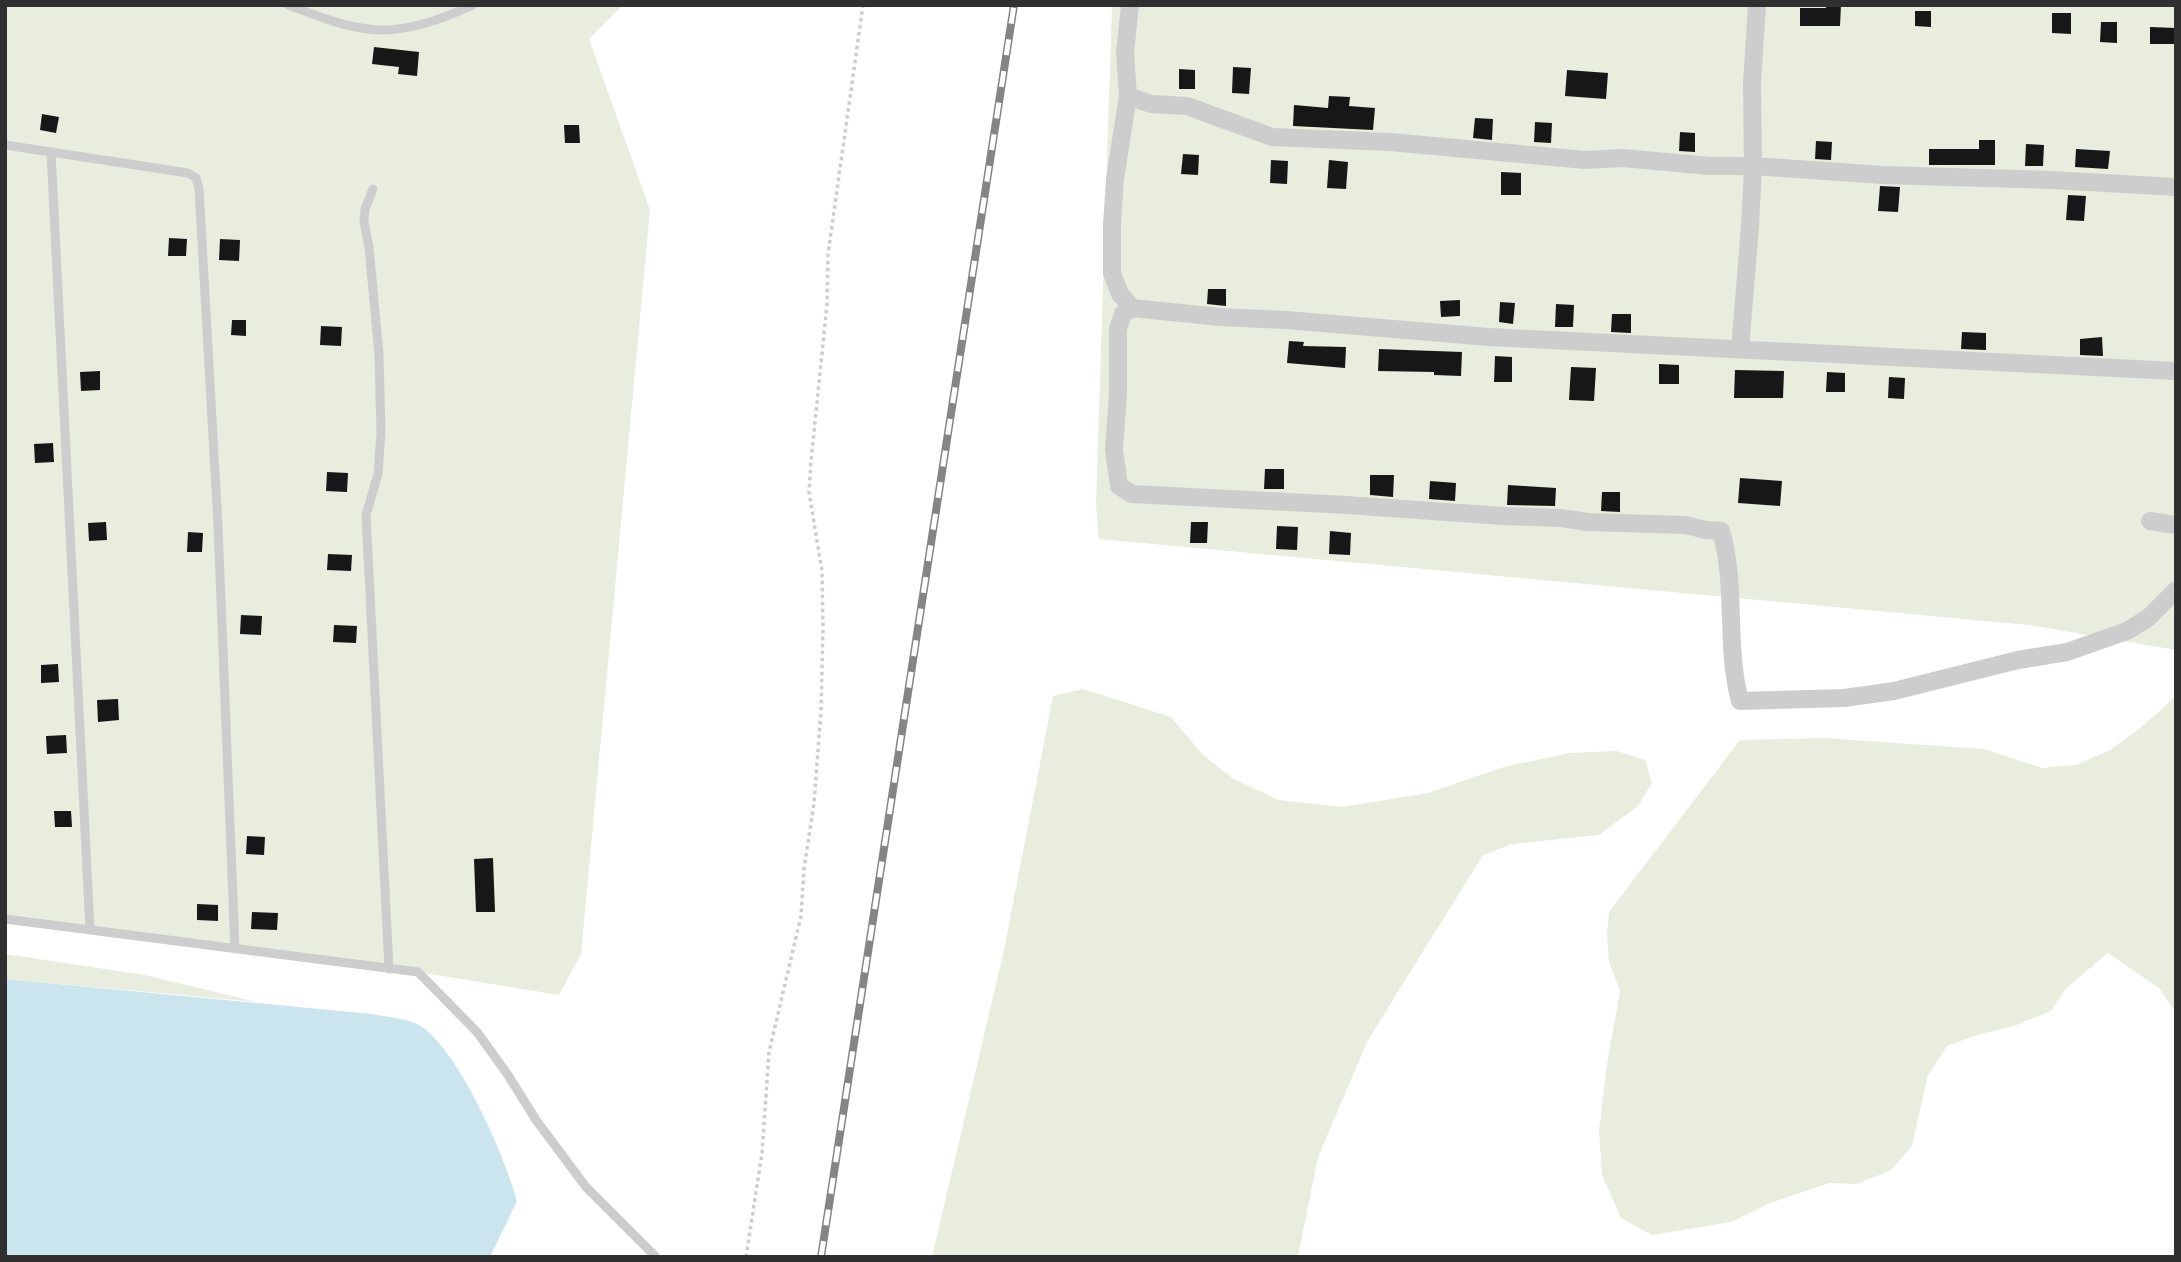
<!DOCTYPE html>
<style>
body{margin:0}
#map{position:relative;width:2181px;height:1262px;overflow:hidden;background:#fff;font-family:"Noto Sans",sans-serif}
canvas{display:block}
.frame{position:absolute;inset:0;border:7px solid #303030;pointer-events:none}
</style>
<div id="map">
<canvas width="2181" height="1262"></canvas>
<div class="frame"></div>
</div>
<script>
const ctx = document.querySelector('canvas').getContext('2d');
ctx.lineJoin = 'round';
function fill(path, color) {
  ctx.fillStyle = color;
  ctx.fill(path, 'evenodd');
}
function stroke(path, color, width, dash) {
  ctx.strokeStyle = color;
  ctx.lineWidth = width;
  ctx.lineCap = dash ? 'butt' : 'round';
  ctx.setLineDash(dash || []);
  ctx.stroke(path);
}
const green = new Path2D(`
 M5,5H623L589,39L650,210L581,954L559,995L418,972L5,919Z
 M1112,5H2176V650L2029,625L1099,539L1096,505Z
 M1083,689L1171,717L1203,755L1232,778L1279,800L1342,807L1428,793L1504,767L1569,753L1617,751L1645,760L1652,783L1638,806L1599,835L1512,844L1483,855L1368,1040L1318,1157L1298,1257H932L1004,950L1053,696Z
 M2176,696V1013L2159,988L2108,953L2066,988L2051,1011L2014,1026L1977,1035L1947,1046L1928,1075L1912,1146L1890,1171L1856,1184L1829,1183L1770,1203L1731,1222L1652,1235L1621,1218L1602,1175L1599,1131L1607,1064L1620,991L1609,962L1607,935L1609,912L1740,740L1824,738L1984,749L2042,768L2076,765L2110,750L2144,725Z
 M5,954L145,975L257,1002L5,979Z`);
const water = new Path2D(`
 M5,979L372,1014C385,1017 407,1018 419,1025C458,1048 505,1156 517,1201L490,1257H8L5,1250Z`);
const building = new Path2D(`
 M1826,5H1841L1840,26H1800V8H1826Z
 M1915,11H1931V27L1915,26Z
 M2052,13H2071V34L2052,33Z
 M2101,22H2117V43L2100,42Z
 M2150,27L2176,28V44H2150Z
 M374,47L419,52L417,76L398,74L399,67L372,64Z
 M1233,67L1251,68L1249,94L1232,93Z
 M1179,69L1195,70V89H1179Z
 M1567,70L1608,73L1606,99L1565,96Z
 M1329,96L1350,97L1349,106L1375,108L1373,130L1293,126L1294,105L1328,108Z
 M42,114L59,117L56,133L40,130Z
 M1475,118L1493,119L1492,140L1473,138Z
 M1535,122L1552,123L1551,143L1534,142Z
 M564,125H579L580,143H565Z
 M1680,132L1695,133V152L1679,151Z
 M1979,140H1995V165H1929V149H1979Z
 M1816,141L1832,142L1831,160L1815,159Z
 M2026,144L2044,145L2043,166H2025Z
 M2076,149L2110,151L2108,169L2075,167Z
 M1183,154L1199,155L1198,175L1181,174Z
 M1271,160L1288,161L1287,184L1270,183Z
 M1329,160L1348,162L1346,189L1327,188Z
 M1501,172L1521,173V195H1501Z
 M1880,186L1900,187L1898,212L1878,211Z
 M2068,195L2086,196L2084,221L2066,220Z
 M169,238L187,239L186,256H168Z
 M220,239L240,240L239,261L219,260Z
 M1208,289H1226V306L1207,304Z
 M1460,300V316L1441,317L1440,301Z
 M1500,302L1515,303L1513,324L1499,322Z
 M1556,304L1574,305L1573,327H1555Z
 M1612,314H1631V333L1611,332Z
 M232,320H246V336L231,335Z
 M321,326L342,327L341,346L320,345Z
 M1962,332L1986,333V350L1961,349Z
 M2102,337L2103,356L2080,355V339Z
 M1289,341L1304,342L1303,346L1346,347L1345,368L1287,363Z
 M1379,349L1462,352L1461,376L1434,375V372L1378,371Z
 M1495,356L1512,357V382H1494Z
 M1659,364L1679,365V384H1659Z
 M1571,367L1596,368L1594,401L1569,400Z
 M1735,370L1784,371L1783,398H1734Z
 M100,371V390L81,391L80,372Z
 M1827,372L1845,373V392H1826Z
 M1889,377L1905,378L1904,399L1888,398Z
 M53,443L54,462L35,463L34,444Z
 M1265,469H1284V489H1264Z
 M327,472L348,473L347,492L326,491Z
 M1370,475H1394L1393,497L1370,495Z
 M1740,478L1782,481L1780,506L1738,503Z
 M1430,481L1456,483L1455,501L1429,499Z
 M1508,485L1556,488L1555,506L1507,505Z
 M1602,492H1620V512L1601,511Z
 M106,522L107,540L89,541L88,523Z
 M1191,522H1208L1207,543H1190Z
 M1277,526L1298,527L1297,550L1276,549Z
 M1330,531L1351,533L1350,555L1329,554Z
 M188,532L203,533L202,552H187Z
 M328,554L352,555L351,571L327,570Z
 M241,615L262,616L261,635L240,634Z
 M334,625L357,626L356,643L333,642Z
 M58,664L59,682L41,683V665Z
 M118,699L119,720L98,722L97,700Z
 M66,735L67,753L47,754L46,736Z
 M54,811H71L72,827H55Z
 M247,836L265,837L264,855L246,854Z
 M493,858L495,912H476L474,859Z
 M197,904L218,905V921L197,920Z
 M252,912L278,913L277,930L251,929Z`);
const path = new Path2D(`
 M746,1257L762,1153L769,1052L801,916L804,869L814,803L821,712L823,628L822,571L809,492L811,461L827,305L828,254L863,5`);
const service = new Path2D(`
 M288,5C318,16 351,30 383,30C412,30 447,17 473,5
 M5,145L188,173L196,178L199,189L218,525L235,949
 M51,152L90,930
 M373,189L365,209L364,222L369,247L379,355L381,433L378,474L366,515L389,969
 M5,919L418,972L477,1032L508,1075L536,1120L586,1187L656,1257`);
const minor = new Path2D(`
 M1130,5L1125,53L1128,96L1151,104L1187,106L1272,137L1390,142L1585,160L1623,158L1710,166H1753L1752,83L1757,5
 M1128,96L1115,179L1112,225V273L1120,294L1132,308L1220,317L1286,320L1489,337L2176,371
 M1132,308L1123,314L1118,329V392L1114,450L1119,486L1132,494L1347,505L1503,516L1561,518L1587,522L1686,525L1706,530L1721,531C1737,586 1725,645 1740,701L1844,698L1894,691L2018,660L2067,652L2127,631L2148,618L2176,590
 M1740,349L1750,226L1753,166L1883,175L2052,180L2176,187
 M2150,521L2176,525`);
const rail = new Path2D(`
 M821,1257L1014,5`);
fill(green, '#e8edde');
fill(water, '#cae5ed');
fill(building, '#171717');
stroke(path, '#cdcdcd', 3.5, [3.5, 3.5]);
stroke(service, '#cdcdcd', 9);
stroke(minor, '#cdcdcd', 18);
stroke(rail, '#858585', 8);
stroke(rail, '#fff', 5, [16]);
</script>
